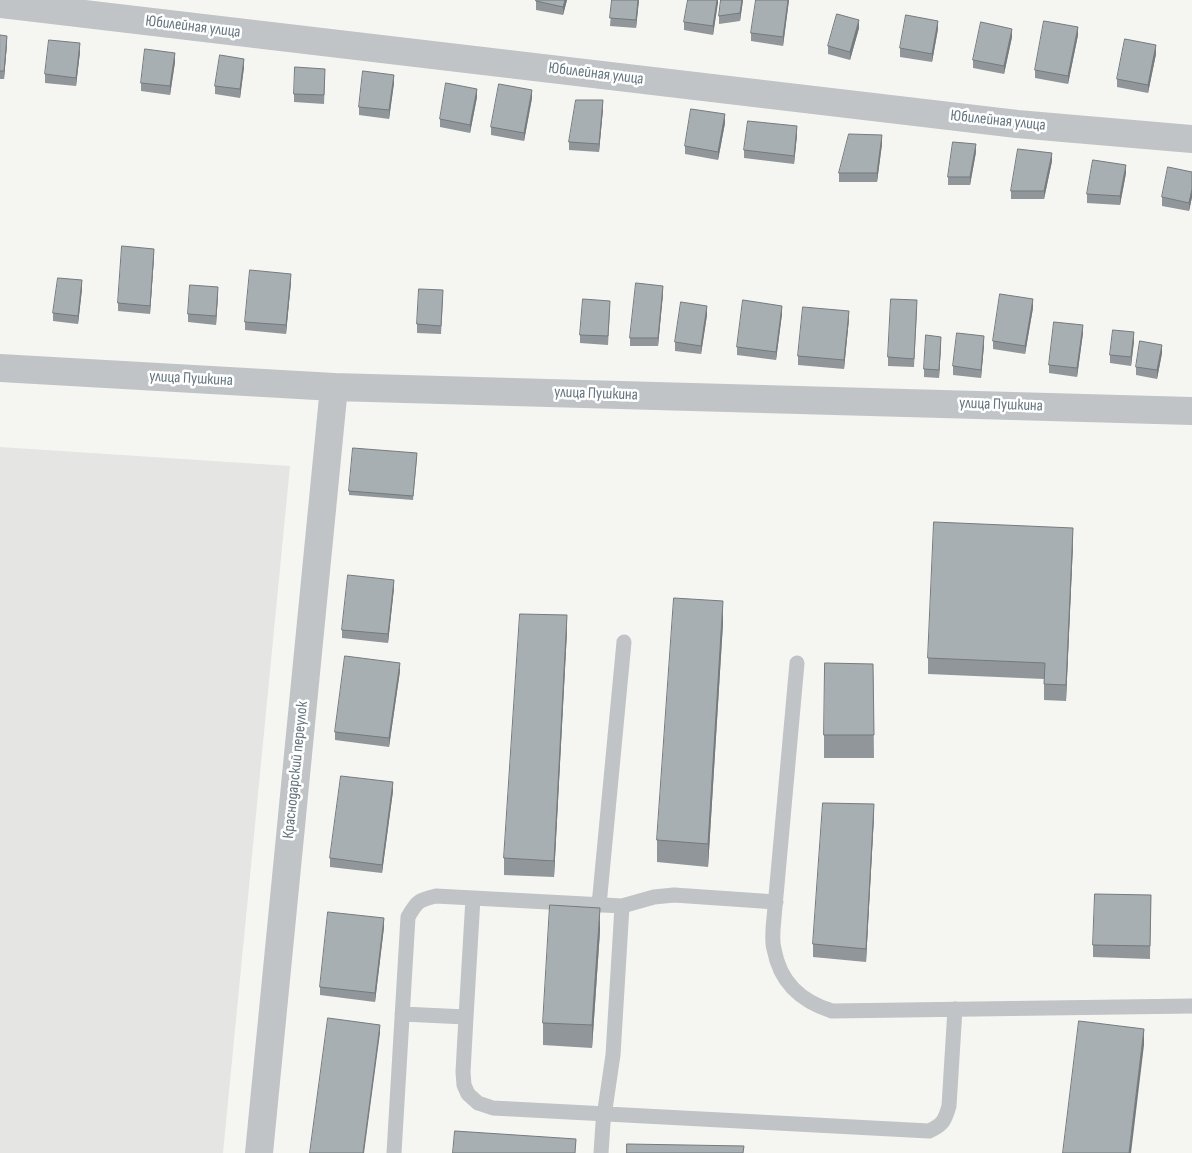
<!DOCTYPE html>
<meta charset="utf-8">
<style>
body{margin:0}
canvas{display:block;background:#f5f5f1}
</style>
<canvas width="1192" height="1153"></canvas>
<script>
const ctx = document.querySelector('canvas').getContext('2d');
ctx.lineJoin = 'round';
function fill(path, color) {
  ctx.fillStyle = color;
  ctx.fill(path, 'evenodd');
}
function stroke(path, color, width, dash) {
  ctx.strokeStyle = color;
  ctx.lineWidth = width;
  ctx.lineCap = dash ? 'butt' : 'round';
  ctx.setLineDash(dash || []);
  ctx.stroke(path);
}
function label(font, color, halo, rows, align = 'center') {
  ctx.font = font + ' "Sofia Sans Condensed",sans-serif';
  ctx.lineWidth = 5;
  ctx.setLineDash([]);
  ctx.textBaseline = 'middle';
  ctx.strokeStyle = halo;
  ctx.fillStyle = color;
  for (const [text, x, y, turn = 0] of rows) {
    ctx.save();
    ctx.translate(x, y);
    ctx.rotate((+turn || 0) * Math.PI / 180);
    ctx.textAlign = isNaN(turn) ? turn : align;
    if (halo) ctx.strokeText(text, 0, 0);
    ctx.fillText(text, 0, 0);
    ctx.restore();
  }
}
const built = new Path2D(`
 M0,447L290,466L223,1153H0Z`);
const lane = new Path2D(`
 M797,663L773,929C773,935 772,942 774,949C780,982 800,1001 832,1011L1192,1006
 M599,905L624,642
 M402,1014L466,1017L473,898
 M466,1017L463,1072L464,1085L468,1094L478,1103L493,1108L929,1131C943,1125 945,1120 949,1106L955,1009
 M394,1153L408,917C417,901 419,900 436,896L622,906L654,897L674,895L776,902
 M601,1153L603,1123L613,1055L622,906`);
const street = new Path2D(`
 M0,4L1017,124L1192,139
 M0,368L334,387L1192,411
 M259,1153L334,387`);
const wall = new Path2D(`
 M536,0H567L563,15L536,10Z
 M612,0H639L636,28L610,26Z
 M718,0L713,35L684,30V22Z
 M743,0L740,21L719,24V16Z
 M789,0L783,46L751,41V33Z
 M859,28L850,60L828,54V46Z
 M938,29L932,62L900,57V48Z
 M0,35L7,44L4,79H0Z
 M1078,35L1068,84L1035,78V70Z
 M1012,37L1004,74L973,68V60Z
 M80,52L76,86L45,83V74Z
 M1156,54L1148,93L1117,87V79Z
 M175,62L170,95L141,91V83Z
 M244,67L240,98L215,94V86Z
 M325,77L324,104L294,102V94Z
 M394,83L389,119L359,115V107Z
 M477,97L470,133L440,127V119Z
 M532,98L524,141L491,135V127Z
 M603,109L599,152L569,150V142Z
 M725,123L718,160L685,154V146Z
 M797,135L794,164L744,158V150Z
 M882,144L877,182H839V173Z
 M976,152L970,185H948V177Z
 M1052,161L1044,199H1011V191Z
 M1192,172V197L1189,211L1162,206V197Z
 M1126,173L1120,205L1087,203V194Z
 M154,257L150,314L118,311V303Z
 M291,282L286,334L245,330V322Z
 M82,289L78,324L53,321V313Z
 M663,294L658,346H630V338Z
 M218,295L216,325L188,322V314Z
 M443,299L441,334L417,333V324Z
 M1033,308L1025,354L993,349V341Z
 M610,309L608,345L580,343V335Z
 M917,309L914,367L888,366V357Z
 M782,314L776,360L737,355V347Z
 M707,315L701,354L675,351V342Z
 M849,319L844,369L798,365V356Z
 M1083,333L1077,377L1049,373V365Z
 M1134,341L1131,366L1110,363V355Z
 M941,345L939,378L924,377V369Z
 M984,345L981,378L953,375V366Z
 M1162,353L1157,379L1136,375V367Z
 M417,457L413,500L349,495V491Z
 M1073,544L1066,701L1044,700V679L928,674V658Z
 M394,588L388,643L342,638V630Z
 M723,623L708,867L657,862V840Z
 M567,631L554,877L504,875V858Z
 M873,664L874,758H824V735Z
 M400,671L389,747L335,740V732Z
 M393,791L382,873L330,867V858Z
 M874,816L866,962L813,957V944Z
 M1151,895L1150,959L1093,957V945Z
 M384,927L375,1002L320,995V987Z
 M600,931L592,1048L543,1045V1023Z`);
const shadedWall = new Path2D(`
 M565,0H567L563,15V7Z
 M638,0H639L636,28V20Z
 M717,0H718V3L713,35V26Z
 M742,0H743L740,21V13Z
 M788,0H789L783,46V37Z
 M859,20V28L850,60V52Z
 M938,21V29L932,62V54Z
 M1078,27V35L1068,84V76Z
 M1012,29V37L1004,74V66Z
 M7,36V44L4,79V71Z
 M80,43V52L76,86V78Z
 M1156,45V54L1148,93V85Z
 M175,53V62L170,95V86Z
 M244,59V67L240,98V89Z
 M394,75V83L389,119V110Z
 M477,89V97L470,133V125Z
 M532,90V98L524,141V133Z
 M603,100V109L599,152V144Z
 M725,114V123L718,160V152Z
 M797,126V135L794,164V156Z
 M882,135V144L877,182V173Z
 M976,144V152L970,185V177Z
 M1052,153V161L1044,199V191Z
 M1126,165V173L1120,205V196Z
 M1192,189V197L1189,211V203Z
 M154,249V257L150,314V306Z
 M291,274V282L286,334V325Z
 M82,280V289L78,324V316Z
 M663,286V294L658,346V338Z
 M218,287V295L216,325V316Z
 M1033,299V308L1025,354V346Z
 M707,306V315L701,354V346Z
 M782,306V314L776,360V352Z
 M849,311V319L844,369V360Z
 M1083,325V333L1077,377V368Z
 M1134,332V341L1131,366V357Z
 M984,336V345L981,378V370Z
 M941,337V345L939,378V370Z
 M1162,345V353L1157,379V370Z
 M1073,528V544L1066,701V685Z
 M394,580V588L388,643V634Z
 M723,601V623L708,867V844Z
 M567,615V631L554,877V861Z
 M400,663V671L389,747V738Z
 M393,782V791L382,873V865Z
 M874,804V816L866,962V949Z
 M600,908V931L592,1048V1025Z
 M384,918V927L375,1002V993Z
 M380,1025V1033L364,1153H363Z
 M1144,1029V1045L1131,1153H1129Z`);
const building = new Path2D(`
 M536,0H565L563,7L536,1Z
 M612,0H638L636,20L610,18Z
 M688,0H717L713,26L684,22Z
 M721,0H742L740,13L719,16Z
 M756,0H788L783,37L751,33Z
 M837,14L859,20L850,52L828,46Z
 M906,15L938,21L932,54L900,48Z
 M1044,21L1078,27L1068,76L1035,70Z
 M981,22L1012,29L1004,66L973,60Z
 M0,35L7,36L4,71H0Z
 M1125,39L1156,45L1148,85L1117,79Z
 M49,40L80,43L76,78L45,74Z
 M145,49L175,53L170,86L141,83Z
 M220,55L244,59L240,89L215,86Z
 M295,67L325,69L324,95L294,94Z
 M363,71L394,75L389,110L359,107Z
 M446,83L477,89L470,125L440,119Z
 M499,84L532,90L524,133L491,127Z
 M576,100H603L599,144L569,142Z
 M691,109L725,114L718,152L685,146Z
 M748,121L797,126L794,156L744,150Z
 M849,134L882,135L877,173H839Z
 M953,142L976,144L970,177H948Z
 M1018,149L1052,153L1044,191H1011Z
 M1093,160L1126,165L1120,196L1087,194Z
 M1168,167L1192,172V189L1189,203L1162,197Z
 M122,246L154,249L150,306L118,303Z
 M250,270L291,274L286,325L245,322Z
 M58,278L82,280L78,316L53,313Z
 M636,283L663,286L658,338H630Z
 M190,285L218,287L216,316L188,314Z
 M419,289L443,290L441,326L417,324Z
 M1000,294L1033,299L1025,346L993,341Z
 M583,299L610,301L608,336L580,335Z
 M891,299L917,300L914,359L888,357Z
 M743,300L782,306L776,352L737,347Z
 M681,302L707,306L701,346L675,342Z
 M803,307L849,311L844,360L798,356Z
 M1054,322L1083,325L1077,368L1049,365Z
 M1113,330L1134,332L1131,357L1110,355Z
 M957,333L984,336L981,370L953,366Z
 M926,335L941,337L939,370L924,369Z
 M1140,341L1162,345L1157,370L1136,367Z
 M353,448L417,453L413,496L349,491Z
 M934,522L1073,528L1066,685L1044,684L1045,663L928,658Z
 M348,575L394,580L388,634L342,630Z
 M674,598L723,601L708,844L657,840Z
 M520,614L567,615L554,861L504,858Z
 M345,656L400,663L389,738L335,732Z
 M825,663L873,664L874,735H824Z
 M341,776L393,782L382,865L330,858Z
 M823,803L874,804L866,949L813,944Z
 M1095,894L1151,895L1150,946L1093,945Z
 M550,905L600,908L592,1025L543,1023Z
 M328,912L384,918L375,993L320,987Z
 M328,1018L380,1025L363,1153H310Z
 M1079,1021L1144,1029L1129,1153H1063Z
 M455,1131L576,1139L575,1153H453Z
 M627,1144L744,1146L743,1153H627Z`);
const streetNames = [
 ["Юбилейная улица",193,27,7],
 ["Юбилейная улица",596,74,7],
 ["Юбилейная улица",998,121,6],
 ["улица Пушкина",191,379,3],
 ["улица Пушкина",596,394,2],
 ["улица Пушкина",1001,405,2],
 ["Краснодарский переулок",296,770,-84]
];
fill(built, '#e5e6e4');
stroke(lane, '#c0c4c7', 15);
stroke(street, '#c0c4c7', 28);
fill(wall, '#90969a');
fill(shadedWall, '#757a7d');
fill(building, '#a7afb3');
stroke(building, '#757a7d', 1);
label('16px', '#647581', '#fff', streetNames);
</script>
